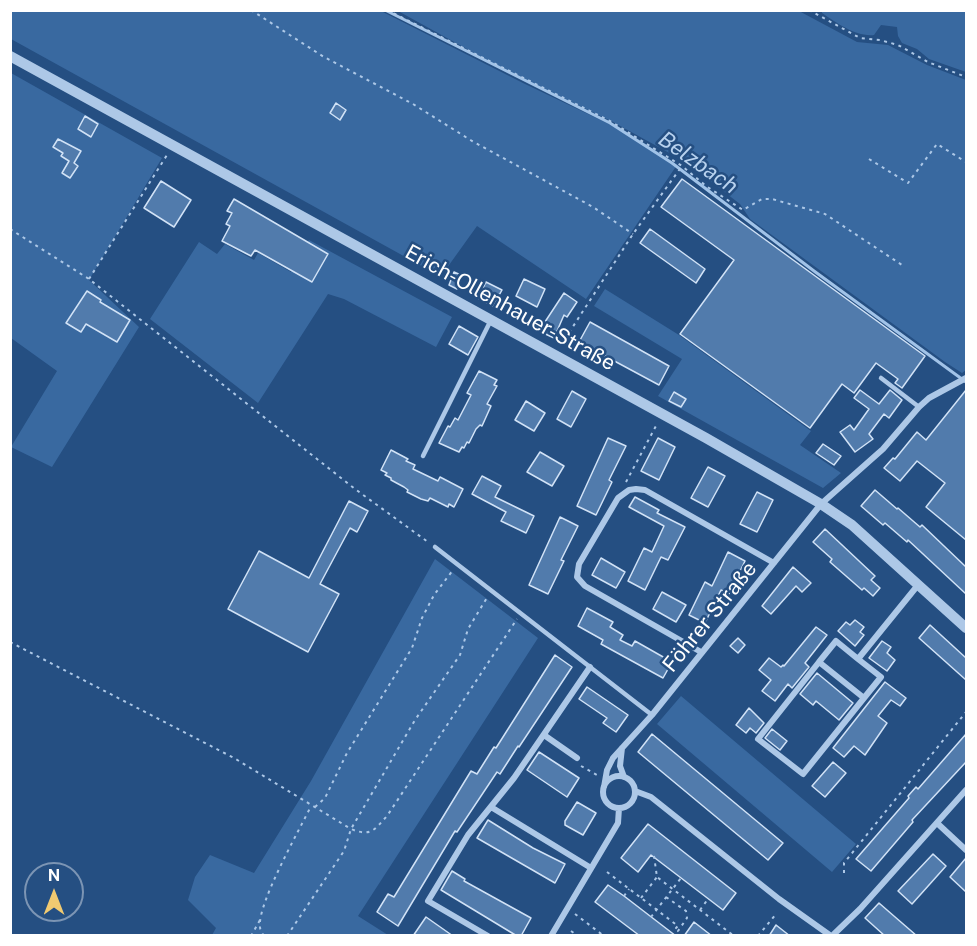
<!DOCTYPE html>
<meta charset="utf-8">
<style>
body{margin:0}
#map{position:relative;width:977px;height:946px;overflow:hidden;background:#254f82;font-family:"Public Sans",sans-serif}
canvas{display:block}
.frame{position:absolute;inset:0;border:12px solid #fff;pointer-events:none}
.north{position:absolute;left:24px;top:862px;width:60px;height:60px;box-sizing:border-box;background:#254f82;border:2px solid #7c95b4;border-radius:50%;rotate:0deg;font-size:16px;font-weight:700;line-height:24px;text-align:center;color:#fff}
.north::after{content:'';display:block;margin:auto;width:21px;height:27px;background:#f1ca71;clip-path:polygon(50% 0,100% 100%,50% 72%,0 100%)}
</style>
<div id="map">
<canvas width="977" height="946"></canvas>
<div class="frame"></div>
<div class="north">N</div>
</div>
<script>
const ctx = document.querySelector('canvas').getContext('2d');
ctx.lineJoin = 'round';
function fill(path, color) {
  ctx.fillStyle = color;
  ctx.fill(path, 'evenodd');
}
function stroke(path, color, width, dash) {
  ctx.strokeStyle = color;
  ctx.lineWidth = width;
  ctx.lineCap = dash ? 'butt' : 'round';
  ctx.setLineDash(dash || []);
  ctx.stroke(path);
}
function label(font, color, halo, rows, align = 'center') {
  ctx.font = font + ' "Public Sans",sans-serif';
  ctx.lineWidth = 5;
  ctx.setLineDash([]);
  ctx.textBaseline = 'middle';
  ctx.strokeStyle = halo;
  ctx.fillStyle = color;
  for (const [text, x, y, turn = 0] of rows) {
    ctx.save();
    ctx.translate(x, y);
    ctx.rotate((+turn || 0) * Math.PI / 180);
    ctx.textAlign = isNaN(turn) ? turn : align;
    if (halo) ctx.strokeText(text, 0, 0);
    ctx.fillText(text, 0, 0);
    ctx.restore();
  }
}
const green = new Path2D(`
 M11,11H381L523,83L609,124L677,165L586,299L477,226L439,279L438,275L11,39Z
 M398,11H799L857,42L888,45L927,65L966,80V370L962,373L945,362L750,219L740,204L684,161L613,122L505,70Z
 M822,11H966V72L929,59L917,49L902,43L898,36L897,27L881,25L874,35C856,37 837,23 822,13Z
 M11,73L162,158L89,280L139,327L52,467L11,447L57,371L11,338Z
 M309,240L452,317L436,347L344,299L328,294L258,403L150,319L199,242L217,254L225,244L254,260L258,253L291,272Z
 M605,289L679,335L811,431L800,445L841,473L823,488L658,396L682,359L594,306Z
 M435,559L538,638L358,916L388,935H212L216,928L188,900L195,877L210,855L254,873L311,781Z
 M681,696L856,844L832,872L657,724Z`);
const stream = new Path2D(`
 M385,10L610,123L672,163L814,271L966,382`);
const building = new Path2D(`
 M336,103L346,110L340,120L330,113Z
 M85,116L98,124L91,137L78,129Z
 M58,139L81,151L74,163L78,166L70,178L62,173L69,161L61,156L63,153L53,147Z
 M682,179L925,356L902,388L895,383L898,379L876,363L854,393L842,384L810,428L680,334L734,260L661,207Z
 M161,181L191,200L174,227L144,208Z
 M234,199L328,254L312,282L255,250L251,256L222,241L230,226L226,224L232,213L227,211Z
 M650,229L705,269L696,283L640,243Z
 M454,272L463,276L457,289L449,285Z
 M524,279L545,289L537,307L516,296Z
 M486,282L502,290L493,306L478,298Z
 M87,291L101,300L100,302L130,320L117,342L86,324L81,332L66,323Z
 M564,293L577,302L567,317L564,315L554,338L539,331Z
 M590,322L669,366L659,385L579,342Z
 M459,326L478,337L468,355L449,344Z
 M479,371L497,380L494,385L497,386L487,404L491,406L482,426L480,425L476,429L469,443L467,442L464,448L462,447L459,452L439,443L448,426L450,427L455,418L458,420L471,395L467,393Z
 M860,390L879,404L890,390L902,400L889,418L884,414L869,434L873,439L855,452L840,432L850,425L854,430L869,409L854,398Z
 M966,390V540L926,507L945,483L917,461L900,481L884,468L893,458L895,459L917,432L926,440Z
 M572,391L586,399L571,427L557,419Z
 M674,392L686,399L681,407L669,401Z
 M526,401L545,413L534,431L515,420Z
 M608,438L626,446L609,480L612,482L596,515L577,506Z
 M658,438L675,447L659,480L641,471Z
 M823,444L841,456L834,465L816,453Z
 M391,450L408,459L406,461L415,465L413,469L438,481L440,477L463,489L454,507L449,504L448,507L430,498L428,501L421,499L407,492L408,490L404,487L391,480V478L385,475L387,473L381,470Z
 M540,452L564,466L552,486L527,472Z
 M708,467L725,476L708,507L691,498Z
 M482,476L501,486L495,497L534,516L526,533L501,521L506,512L472,494Z
 M875,490L897,509L898,508L920,527L922,525L966,567V594L908,540L907,542L885,523L883,525L861,506Z
 M757,492L773,500L757,532L740,524Z
 M635,497L659,510L657,513L685,527L668,560L661,557L645,590L628,581L644,548L652,552L664,526L629,507Z
 M349,501L368,511L357,532L350,528L320,584L339,594L308,652L228,609L259,551L309,578Z
 M560,517L578,526L561,560L564,561L548,594L529,585Z
 M825,529L875,576L871,580L880,588L873,596L864,588L862,590L830,562L832,559L813,542Z
 M728,552L745,561L729,594L721,590L705,623L689,615L705,582L712,586Z
 M601,558L625,572L616,588L592,575Z
 M793,567L811,583L802,592L796,586L771,614L762,606Z
 M662,592L686,605L676,622L653,609Z
 M587,608L613,622L610,627L623,635L620,640L632,646L635,641L672,662L663,678L601,644L603,640L578,626Z
 M855,620L864,627L860,632L864,635L855,646L838,631L846,622L850,625Z
 M930,625L966,658V680L919,638Z
 M816,627L827,635L805,663L809,667L792,688L788,684L775,701L762,691L771,680L759,670L769,658L781,667L783,665L784,666Z
 M738,638L745,645L738,653L730,646Z
 M882,641L891,647L887,653L895,660L887,671L869,658Z
 M555,655L572,667L519,747L518,746L500,774L497,772L457,832L455,831L398,926L377,912L388,894L394,897L471,771L477,774L494,747L496,748Z
 M817,673L853,703L839,720L816,701L813,705L800,694Z
 M885,682L906,698L900,706L891,700L878,716L887,723L865,755L854,746L844,757L833,748Z
 M587,687L628,715L616,732L603,723L607,718L579,699Z
 M749,708L764,723L756,733L750,728L746,733L736,725Z
 M772,729L787,741L780,750L765,738Z
 M652,734L783,843L768,860L638,752Z
 M966,734V762L912,820L913,822L871,871L856,859L909,798L908,796L916,787L918,789Z
 M539,752L579,778L567,797L527,770Z
 M833,762L846,773L825,797L812,786Z
 M577,802L596,813L583,835L565,825V821Z
 M488,820L533,848L565,864L555,883L477,838Z
 M648,824L736,893L723,910L651,855L638,872L621,858Z
 M933,854L946,866L912,904L898,891Z
 M966,858V892L950,877Z
 M452,871L465,879L464,881L531,918L521,936H517L441,890Z
 M608,885L624,896L676,936H640L595,902Z
 M879,903L887,910L917,936H885L865,918Z
 M426,917L453,936H413Z
 M694,922L712,936H684Z
 M776,925L790,936H769Z`);
const path = new Path2D(`
 M251,10L324,57L413,104L472,141L593,207L633,234
 M387,10L610,121L682,166L706,186L743,210L762,199H772L825,214L905,267
 M809,10L860,38L880,40L898,45L928,62L966,77
 M869,159L908,183L937,144L966,162
 M10,229L89,279L355,489L428,542
 M89,279L167,155
 M561,345L633,234L682,166
 M626,482L657,424
 M10,642L234,758L351,829C371,837 374,830 387,816L517,619
 M581,766L597,775
 M315,807L325,798L347,753L412,648L422,618L434,595L453,570
 M654,856L657,877L734,936
 M607,872L678,926L676,928L679,930
 M844,873V863L966,712
 M624,896L629,889
 M666,897L686,911L687,918L678,931L683,936
 M641,898L657,877
 M700,910L708,899
 M575,914L604,936
 M651,917L681,878
 M571,931L578,936
 M349,935V936
 M251,936L260,920
 M264,936C262,933 260,930 260,927C257,904 300,829 311,806
 M287,936L344,851L351,829L415,720L460,655L468,629L488,596
 M758,936L776,914`);
const service = new Path2D(`
 M881,378L919,407
 M423,456L491,320
 M435,547L652,715`);
const minor = new Path2D(`
 M701,652L585,586L577,577L579,564L618,498L629,490L636,489L645,490L774,563
 M858,659L836,641L819,662L864,698L881,677L858,659L918,585
 M819,662L758,739L803,774L864,698
 M544,735L577,758
 M622,748L620,766L624,777
 M603 792a16 16 0 1 1 32 0a16 16 0 1 1-32 0Z
 M604,787L607,770L613,758L652,715L821,504L883,449L919,407L929,398L966,378
 M635,791L651,797L779,899L831,936
 M491,807L591,868
 M937,823L966,850
 M488,936L428,901L468,835L514,778L590,667
 M551,936L618,823L619,808
 M832,936L860,909L966,790`);
const tertiary = new Path2D(`
 M10,56L706,438L821,504L852,525L966,628`);
const streetNames = [
 ["Erich-Ollenhauer-Straße",510,308,29],
 ["Föhrer Straße",710,617,-51]
];
const waterNames = [
 ["Belzbach",698,163,35]
];
fill(green, '#3969a0');
stroke(stream, '#a1c3e8', 3);
fill(building, '#517bac');
stroke(building, '#d1e2f6', 1.5);
stroke(path, '#adc8e7', 2, [3, 4.5]);
stroke(service, '#adc8e7', 4.5);
stroke(minor, '#adc8e7', 6);
stroke(tertiary, '#adc8e7', 10);
label('21px', '#fff', '#254f82', streetNames);
label('italic 22px', '#b8d2ef', '#254f82', waterNames);
</script>
